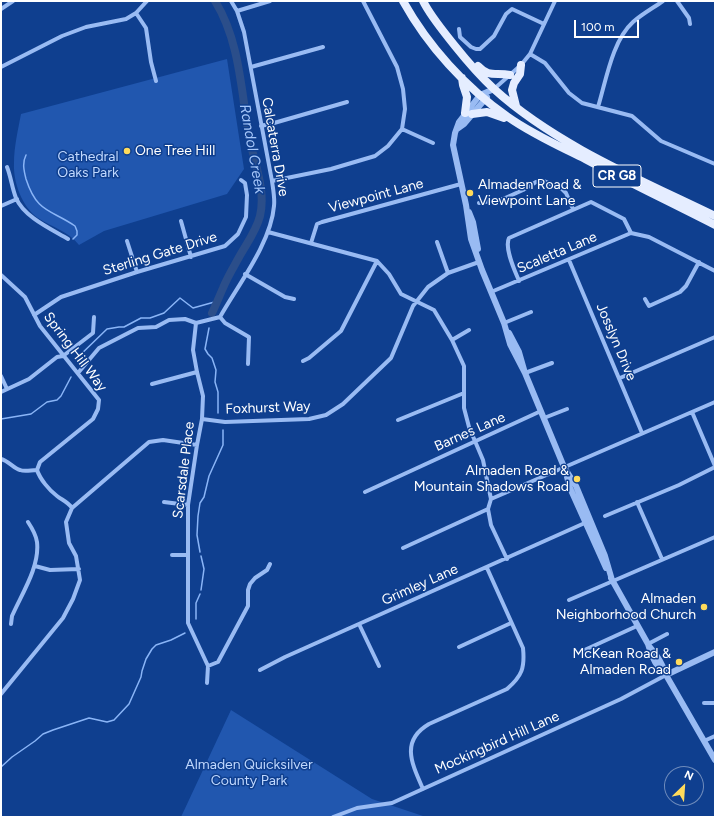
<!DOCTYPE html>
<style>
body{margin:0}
#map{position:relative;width:716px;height:818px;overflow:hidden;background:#0f3f8f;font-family:Figtree,sans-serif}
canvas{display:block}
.frame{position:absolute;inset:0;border:2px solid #fff;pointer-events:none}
.north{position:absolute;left:664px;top:766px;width:40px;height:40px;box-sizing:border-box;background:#0f3f8f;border:1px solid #6f8cbc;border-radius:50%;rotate:25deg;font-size:11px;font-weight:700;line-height:16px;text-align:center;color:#fff}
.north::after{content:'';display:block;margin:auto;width:14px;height:18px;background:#ffdb5b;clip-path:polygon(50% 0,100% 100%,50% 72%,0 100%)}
.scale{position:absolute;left:574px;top:20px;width:65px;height:18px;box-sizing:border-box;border:2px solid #fff;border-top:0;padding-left:5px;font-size:12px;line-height:14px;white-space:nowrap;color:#fff;-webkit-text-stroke:3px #0f3f8f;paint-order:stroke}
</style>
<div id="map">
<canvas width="716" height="818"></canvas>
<div class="frame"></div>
<div class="north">N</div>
<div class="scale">100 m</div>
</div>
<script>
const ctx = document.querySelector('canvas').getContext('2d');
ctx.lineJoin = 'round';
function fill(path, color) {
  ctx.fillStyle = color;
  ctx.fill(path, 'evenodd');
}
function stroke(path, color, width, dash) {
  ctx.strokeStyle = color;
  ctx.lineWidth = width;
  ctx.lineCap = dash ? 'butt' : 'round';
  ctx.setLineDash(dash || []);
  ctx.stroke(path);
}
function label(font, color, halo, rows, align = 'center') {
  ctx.font = font + ' Figtree,sans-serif';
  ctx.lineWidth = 3;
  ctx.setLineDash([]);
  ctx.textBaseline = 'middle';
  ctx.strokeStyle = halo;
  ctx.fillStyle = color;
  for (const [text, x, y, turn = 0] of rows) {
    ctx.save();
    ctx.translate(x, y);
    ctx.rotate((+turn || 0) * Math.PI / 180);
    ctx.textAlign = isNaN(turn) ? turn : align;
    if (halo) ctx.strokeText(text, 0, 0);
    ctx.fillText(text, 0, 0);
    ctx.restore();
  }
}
const green = new Path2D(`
 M227,59L244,169L227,194L104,231L79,245C69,232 52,227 38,218C22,207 13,182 14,163C14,147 18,130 21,114Z
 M231,710L372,799L426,817H181Z`);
const stream = new Path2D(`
 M26,155C22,163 24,171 26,179C37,213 50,209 75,226L77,231V235L73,239
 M209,328L205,349L208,354L212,358L216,370L215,382L218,392V413
 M76,359L107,329L119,327H124L141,318H150L164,313L180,298L193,308L218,301
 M1,419L31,414L47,402L57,400L61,396L71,377
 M200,552L197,535L198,516L200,503L204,497L209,476L223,445V430
 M201,590L204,569L201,556
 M196,619V603L200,594
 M1,767L12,757L35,741L43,734L53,730L89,718L107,722L114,720L129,704L141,677L142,671L146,659L152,649L156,645L171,640L185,633`);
const river = new Path2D(`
 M212,313C216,305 219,297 223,288C227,278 233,268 238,259C246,244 256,232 260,216C266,191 255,165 250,141C241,95 241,43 215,1`);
const minor = new Path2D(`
 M677,1L689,18L690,24
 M1,9L13,1
 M237,11L270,1
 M136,13L146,28L151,62L156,81
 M459,29L460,37L471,47L476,49H480L494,36L506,14L512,9L544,24
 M530,54L545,63L569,93L582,103L632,116L661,141L715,164
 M1,67L62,36L86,27L126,19L136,13L147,1
 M251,67L323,47
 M494,89L521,65L530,54L555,1
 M598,107C606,81 612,41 633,22C642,14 653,8 663,1
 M261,126L274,123L347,102
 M402,129L433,143
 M7,167C11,177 12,188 16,198C24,217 51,229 68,239
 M272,181L331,169L375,156L388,146L402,129L405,109L403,89L397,67L363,1
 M479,203L503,199L523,190L536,182L544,181L562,189L566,193L573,209
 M1,206L17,199
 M181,221L191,257
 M268,232L377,261L389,274L401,294L434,310L452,340L464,366V408L469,427L483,460L486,475L491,499L488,509L491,525L507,559
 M631,233L649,237L715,271
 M127,241L137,272
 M437,242L448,273
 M311,243L317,224L322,222L461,184
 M569,260L642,433
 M245,274L285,297L294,299
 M1,275L25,297L40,326L99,400L98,409L93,419L40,462L37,470C40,479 49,490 57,496C62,500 68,502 72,508
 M519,281C515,271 504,248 509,238L591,202L624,219L631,233
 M491,292L631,233
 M645,299L649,306L680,292L686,286L699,262
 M34,315L61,297L137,272L225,246L238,234L246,217L247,195L245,183L241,180
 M220,317L225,323L249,337L248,364
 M196,323L193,350L197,372L203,396L202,419L197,445L188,505V623L208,666L207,683
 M504,323L531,312
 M452,340L469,330
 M303,361L309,358L341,331L377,261
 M78,373L99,348L138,328L156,327L169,320L185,319L196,323L220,317C238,285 271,243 274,206C275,198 273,189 272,181L244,32L237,11L231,1
 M525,373L552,363
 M1,376L7,389
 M620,378L715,337
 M152,384L197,372
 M1,392L29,379L57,357L63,356L93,333L94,317
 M692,412L715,466
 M544,418L567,409
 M202,419L225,422L309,419L326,415L343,404L391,358L413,306L428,287L448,273L479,262
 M398,420L464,393
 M1,459C9,461 13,468 20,470C25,472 31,470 37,470
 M365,492L541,411
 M491,499L715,402
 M164,502L188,505
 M637,502L662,559
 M605,516L679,485L715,467
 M403,548L488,509
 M172,555H187
 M35,566L50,570L79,569
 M569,600L715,537
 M11,624L12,616C21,595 40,567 37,542C36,535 32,528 28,522
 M359,624L379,666
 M648,644L667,634
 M459,647L511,623
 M578,653L637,626
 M208,666L218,662L248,606V590L250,584L255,578L267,570L270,564
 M260,670L285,657L587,522
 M1,694L63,618L73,599L80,580L76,556L69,543L66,522L72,508L149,442L163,440L197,445
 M704,703H715
 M704,741L715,736
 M423,789C412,764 400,741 429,724L507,689C522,676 525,668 523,648L487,568
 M333,817L357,808L392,803L621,699L666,675`);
const tertiary = new Path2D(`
 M494,89L480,95L459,122L455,133L453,145L466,205L471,239L482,270L504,323L510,344L525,373
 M457,129L464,124L487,97
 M469,212L473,222L478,249
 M509,333L519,352L525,373L564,467L576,486L605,556L612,580
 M567,477L570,488L606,568
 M611,578L648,644C651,656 656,667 666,675
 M649,646C657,655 663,664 666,675L715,760
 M666,675L715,652`);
const primary = new Path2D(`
 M403,1C428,46 465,87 508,117C532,134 559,146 585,159C628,182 672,203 715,225
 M423,1C431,17 444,32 455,46C467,61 480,76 494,89C556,145 641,180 715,216
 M478,66C489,78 496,72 510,75
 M462,78L463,85L467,97L465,113
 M516,106L512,90L514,83L520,74L521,65
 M472,114L487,112L504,118`);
const markers = [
 [127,151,4,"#ffdb5b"],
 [470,193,4,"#ffdb5b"],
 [577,479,4,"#ffdb5b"],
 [704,607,4,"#ffdb5b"],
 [679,662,4,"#ffdb5b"]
];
const shields = [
 [617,176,48]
];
const shieldNames = [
 ["CR G8",617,176]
];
const streetNames = [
 ["Calcaterra Drive",275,147,80],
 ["Viewpoint Lane",376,196,-15],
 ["Scaletta Lane",557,253,-23],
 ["Sterling Gate Drive",160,254,-17],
 ["Josslyn Drive",616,342,67],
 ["Spring Hill Way",75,352,53],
 ["Foxhurst Way",268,408,-2],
 ["Barnes Lane",470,432,-24],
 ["Scarsdale Place",184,470,-83],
 ["Grimley Lane",420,585,-24],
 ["Mockingbird Hill Lane",497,743,-24]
];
const poiNames = [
 ["One Tree Hill",135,151,"left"],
 ["Almaden Road &",478,185,"left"],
 ["Viewpoint Lane",478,201,"left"],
 ["Almaden Road &",569,471],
 ["Mountain Shadows Road",569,487],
 ["Almaden",696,599],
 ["Neighborhood Church",696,615],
 ["McKean Road &",671,654],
 ["Almaden Road",671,670]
];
const parkNames = [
 ["Cathedral",88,157],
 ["Oaks Park",88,173],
 ["Almaden Quicksilver",249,765],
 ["County Park",249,781]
];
const waterNames = [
 ["Randol Creek",252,149,80]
];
fill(green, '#2157af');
stroke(stream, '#8ab5f7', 1.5);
stroke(river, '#2b4e8a', 8);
stroke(minor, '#99bbf3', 4);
stroke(tertiary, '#99bbf3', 6);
stroke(primary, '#e5edff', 8);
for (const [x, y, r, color] of markers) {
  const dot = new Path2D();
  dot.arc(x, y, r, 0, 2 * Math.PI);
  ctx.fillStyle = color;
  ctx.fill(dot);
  stroke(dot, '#0f3f8f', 1.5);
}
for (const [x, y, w] of shields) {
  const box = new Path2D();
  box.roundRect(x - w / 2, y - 11, w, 22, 3);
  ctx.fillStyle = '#0f3f8f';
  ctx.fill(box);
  stroke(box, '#fff', 1);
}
label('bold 13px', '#fff', null, shieldNames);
label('14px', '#fff', '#0f3f8f', streetNames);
label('14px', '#fff', '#0f3f8f', poiNames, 'right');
label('14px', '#c0d8fe', '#0f3f8f', parkNames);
label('italic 15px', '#a5c6fa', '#0f3f8f', waterNames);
</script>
